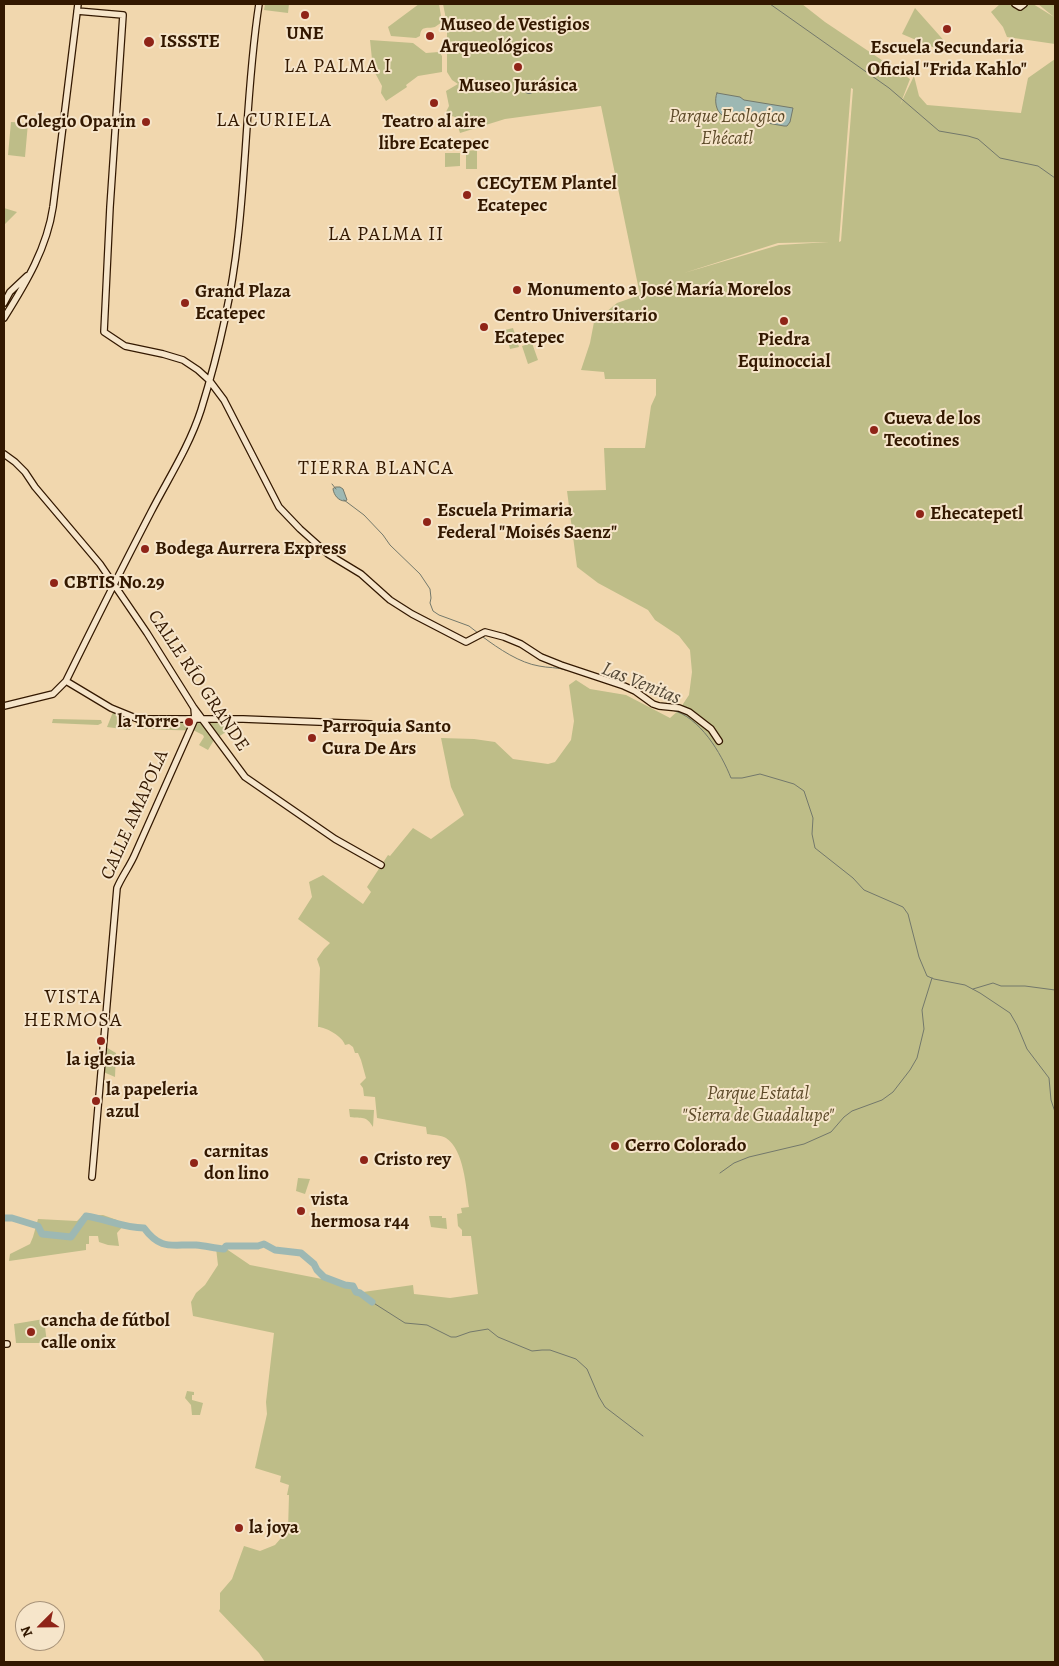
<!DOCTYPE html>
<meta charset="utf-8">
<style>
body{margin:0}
#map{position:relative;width:1059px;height:1666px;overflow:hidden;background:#f1d7ae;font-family:Alegreya,serif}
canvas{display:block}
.frame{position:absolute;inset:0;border:5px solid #331800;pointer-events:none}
.north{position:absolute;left:15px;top:1601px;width:50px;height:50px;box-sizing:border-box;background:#f6e5ca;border:1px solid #a89379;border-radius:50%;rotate:247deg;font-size:14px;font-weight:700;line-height:20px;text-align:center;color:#331800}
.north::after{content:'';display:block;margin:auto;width:18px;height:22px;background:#8f2418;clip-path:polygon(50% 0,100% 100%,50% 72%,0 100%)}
</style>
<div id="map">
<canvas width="1059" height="1666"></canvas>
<div class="frame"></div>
<div class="north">N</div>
</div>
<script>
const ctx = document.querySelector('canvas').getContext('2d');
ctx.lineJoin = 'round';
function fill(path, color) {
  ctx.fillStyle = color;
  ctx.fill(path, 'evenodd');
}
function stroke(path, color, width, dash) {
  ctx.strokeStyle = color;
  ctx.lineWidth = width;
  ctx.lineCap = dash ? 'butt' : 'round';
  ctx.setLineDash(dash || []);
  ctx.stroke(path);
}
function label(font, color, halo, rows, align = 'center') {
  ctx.font = font + ' Alegreya,serif';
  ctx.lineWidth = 4;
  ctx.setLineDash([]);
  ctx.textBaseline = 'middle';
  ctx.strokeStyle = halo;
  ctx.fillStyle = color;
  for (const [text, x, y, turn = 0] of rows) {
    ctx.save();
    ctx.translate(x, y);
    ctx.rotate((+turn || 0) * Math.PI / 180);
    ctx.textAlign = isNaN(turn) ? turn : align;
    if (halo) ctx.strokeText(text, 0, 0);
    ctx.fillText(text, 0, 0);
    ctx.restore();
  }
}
const green = new Path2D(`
 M265,4H289L288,13L264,10Z
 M419,4H439L442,22C441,23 436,26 435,27C427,29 421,25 420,36L416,38L391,36L388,27Z
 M443,4H802L825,22L910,79L900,105L914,76L919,96L927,105L1021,113L1028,78L1055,59V1662H265L259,1653L219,1611L220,1609V1593L232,1579L244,1546L260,1551L275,1545L288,1530L289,1495H287L289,1485L280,1482L281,1476L255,1468L267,1414L266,1402L274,1333L193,1316L191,1302L196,1293L205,1285L218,1265L216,1248H225L250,1265L322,1279L363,1292L413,1285L414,1294L450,1298L478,1294L471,1236H462V1230L458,1226L457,1214L462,1213L461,1208L469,1207C466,1187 464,1150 446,1138C441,1135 433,1135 427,1134L426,1127L377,1118L375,1097L364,1096L363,1088L360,1084L366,1078L361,1060L358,1053H355L353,1047L349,1044L345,1045C343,1037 326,1027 318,1027L320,968L317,959L324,949L330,943L298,919L312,897L309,882L323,875L363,904L371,892L367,887L388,855L390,856L413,828L431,839L464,815L451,787L441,738L474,739L495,742L513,759L548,764L555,762L571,740L574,721L569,685L576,680L590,689L626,695L670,718L679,710L689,695L692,672L690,650L679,636L655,620L648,610L598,583L577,567L567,491L606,490L604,448H645L651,406L656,395V379H605L604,372L581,370L590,343L594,322L617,303L640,295L601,106L505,119L460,133L455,117L445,114L449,106L446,91L458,84L452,80L447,72V24ZM851,88L853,89L841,241L839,242ZM829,242L779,245L684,273L778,243Z
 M1000,4H1012L1015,9L1018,10L1023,9L1027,4H1033L1054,17L1038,4H1055V44L1007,37L1003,27L991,12Z
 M915,8L947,44L942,51L902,34Z
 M370,40L413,43L426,53L439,52L442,56V72L418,76L406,85L407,87L386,101L381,93L382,86L373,69Z
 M11,122L28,123L25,157L8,155Z
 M477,150V169H466V151Z
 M445,153H460V166L445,167Z
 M4,208L17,212L4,225Z
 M513,328L519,347L510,349L505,330Z
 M532,343L538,360L528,364L522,346Z
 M113,712L132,720L130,730L107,727Z
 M53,719L101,720L102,723L98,725L52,723Z
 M191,719L188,730C171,731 154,728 136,729L139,721Z
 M230,720L234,727L218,737L209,721Z
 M200,721L214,740L208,750L199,745L204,737L203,735L193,730L196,722Z
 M104,1046L116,1053L115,1077L101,1071Z
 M349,1109L374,1110L373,1127C366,1115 362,1119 350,1117Z
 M298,1178L310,1179L305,1194L296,1191Z
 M103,1215L117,1220L124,1225L117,1233L119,1246L108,1245L99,1242L98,1236H89V1244H86V1250L9,1261L10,1254L30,1244L33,1237L38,1219L77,1221L82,1216Z
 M429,1216H442V1218H446L447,1229L431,1227Z
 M44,1319L47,1343H16L14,1324Z
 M187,1391L194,1392V1395H192V1400L203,1403L200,1415H192L191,1405L185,1398Z`);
const water = new Path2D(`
 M523.5 88a5.5 5.5 0 1 1 11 0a5.5 5.5 0 1 1-11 0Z
 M717,93L740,97L744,100L793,108L790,122L787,126H784L722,115C716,111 714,100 717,93Z
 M336,487H340L343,489L347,500L345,501C339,501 334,496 333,489Z`);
const stream = new Path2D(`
 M770,4L889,88L939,131L968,136L978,139L1000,158L1038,166L1055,178
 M332,484L336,489
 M344,500L364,515L383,535L390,545L420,574L430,589L431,598L430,603L433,611L439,615L469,626L478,633
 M483,637C499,649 520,663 539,666C548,668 557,667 566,670
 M672,710C700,717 721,753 731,778H742L760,774L794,784L804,791L813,818L812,834L815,848L853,878L864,890L903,907L908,914L919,957L927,976L934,979L965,985L980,993L1010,1013L1017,1025L1027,1049L1049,1078L1051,1100L1055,1112
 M973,989L993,983L1001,986H1025L1055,990
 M720,1173L734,1163L749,1157L804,1144L831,1132L844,1117L852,1111L882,1100L893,1092L910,1070L917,1058L924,1029L922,1010L932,978
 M372,1302L405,1323L427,1325L451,1337H456L470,1332L488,1329L498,1337L532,1351L542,1350H550L576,1359L587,1369L599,1397L605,1407L643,1436`);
const river = new Path2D(`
 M4,1218H12L38,1226L42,1234L71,1237L86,1216C106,1219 124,1228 144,1228C161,1251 172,1244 196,1245C206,1246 214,1248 224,1249L226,1246H258L264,1244L275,1250L301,1253L314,1264L317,1270L324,1277L345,1285L353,1286L356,1292L360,1293L372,1302`);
const secondary = new Path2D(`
 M1015,4L1020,7L1024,4
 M77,11L123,15L110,207L104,332L125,346L163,354L183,360L198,370L209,380L224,400L279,507L300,529L328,554L361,574L390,600L412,614L466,642L485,632L504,637L521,644L541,657L561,665L624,686L635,691L653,704L659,706L679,708L689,712L711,729L719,741
 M4,303L10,292L27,276
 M4,318C26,283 47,248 53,207L78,4
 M4,454L15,462L25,472L35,487L100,564L147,633L194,708L245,777L335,839L381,865
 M66,681L111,708L138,719H243L370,724
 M4,706L53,694L66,681C94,624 122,568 151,512C168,479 189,447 201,410C218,355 232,295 238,237C247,159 247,81 259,4
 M92,1177L117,888C122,876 130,866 135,854L195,719L194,708
 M4,1344H7`);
const markers = [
 [305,15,5,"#8f2418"],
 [947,29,5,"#8f2418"],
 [430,36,5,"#8f2418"],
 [149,42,6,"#8f2418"],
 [518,67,5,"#8f2418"],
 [434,103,5,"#8f2418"],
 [146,122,5,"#8f2418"],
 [467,195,5,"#8f2418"],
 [517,290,5,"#8f2418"],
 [185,303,5,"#8f2418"],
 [784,321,5,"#8f2418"],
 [484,327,5,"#8f2418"],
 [874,430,5,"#8f2418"],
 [920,514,5,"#8f2418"],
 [427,522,5,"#8f2418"],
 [145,549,5,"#8f2418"],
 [54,583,5,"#8f2418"],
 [189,722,5,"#8f2418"],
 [312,738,5,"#8f2418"],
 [101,1041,5,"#8f2418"],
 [96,1101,5,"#8f2418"],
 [615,1146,5,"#8f2418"],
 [364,1160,5,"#8f2418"],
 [194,1163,5,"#8f2418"],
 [301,1211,5,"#8f2418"],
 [31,1332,5,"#8f2418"],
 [239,1528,5,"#8f2418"]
];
const poiNames = [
 ["Museo de Vestigios",440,25],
 ["Arqueológicos",440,47],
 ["UNE",305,34,"center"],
 ["ISSSTE",160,42],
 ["Escuela Secundaria",947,48,"center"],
 ["Oficial \"Frida Kahlo\"",947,70,"center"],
 ["Museo Jurásica",518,86,"center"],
 ["Colegio Oparin",136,122,"right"],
 ["Teatro al aire",434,122,"center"],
 ["libre Ecatepec",434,144,"center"],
 ["CECyTEM Plantel",477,184],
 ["Ecatepec",477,206],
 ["Monumento a José María Morelos",527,290],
 ["Grand Plaza",195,292],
 ["Ecatepec",195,314],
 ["Centro Universitario",494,316],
 ["Ecatepec",494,338],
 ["Piedra",784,340,"center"],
 ["Equinoccial",784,362,"center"],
 ["Cueva de los",884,419],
 ["Tecotines",884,441],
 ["Escuela Primaria",437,511],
 ["Federal \"Moisés Saenz\"",437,533],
 ["Ehecatepetl",930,514],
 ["Bodega Aurrera Express",155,549],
 ["CBTIS No.29",64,583],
 ["la Torre",179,722,"right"],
 ["Parroquia Santo",322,727],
 ["Cura De Ars",322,749],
 ["la iglesia",101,1060,"center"],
 ["la papeleria",106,1090],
 ["azul",106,1112],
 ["Cerro Colorado",625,1146],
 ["carnitas",204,1152],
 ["don lino",204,1174],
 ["Cristo rey",374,1160],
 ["vista",311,1200],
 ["hermosa r44",311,1222],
 ["cancha de fútbol",41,1321],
 ["calle onix",41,1343],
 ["la joya",249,1528]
];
const parkNames = [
 ["Parque Ecologico",727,117],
 ["Ehécatl",727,139],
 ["Parque Estatal",758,1094],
 ["\"Sierra de Guadalupe\"",758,1116]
];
const streetNames = [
 ["CALLE RÍO GRANDE",198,681,56],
 ["CALLE AMAPOLA",135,815,-66]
];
const neighbourhoodNames = [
 ["LA PALMA I",338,67],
 ["LA CURIELA",274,121],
 ["LA PALMA II",386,235],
 ["TIERRA BLANCA",376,469],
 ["VISTA",73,998],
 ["HERMOSA",73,1021]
];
const waterNames = [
 ["Las Venitas",641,684,22]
];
fill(green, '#bebd88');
fill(water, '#9db8b3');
stroke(water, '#73786b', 1);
stroke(stream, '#73786b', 1);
stroke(river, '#9db8b3', 7);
stroke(secondary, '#331800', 8);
stroke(secondary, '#f6e5ca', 5.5);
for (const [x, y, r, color] of markers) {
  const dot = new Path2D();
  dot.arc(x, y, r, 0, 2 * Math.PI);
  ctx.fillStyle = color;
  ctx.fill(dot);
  stroke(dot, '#f6e5ca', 2);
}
label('bold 19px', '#331800', '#f6e5ca', poiNames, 'left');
label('italic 19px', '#5d4a29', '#f6e5ca', parkNames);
label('19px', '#331800', '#f6e5ca', streetNames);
ctx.letterSpacing = '1px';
label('20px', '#331800', '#f6e5ca', neighbourhoodNames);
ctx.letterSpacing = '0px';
label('italic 20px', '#534836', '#f6e5ca', waterNames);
</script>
